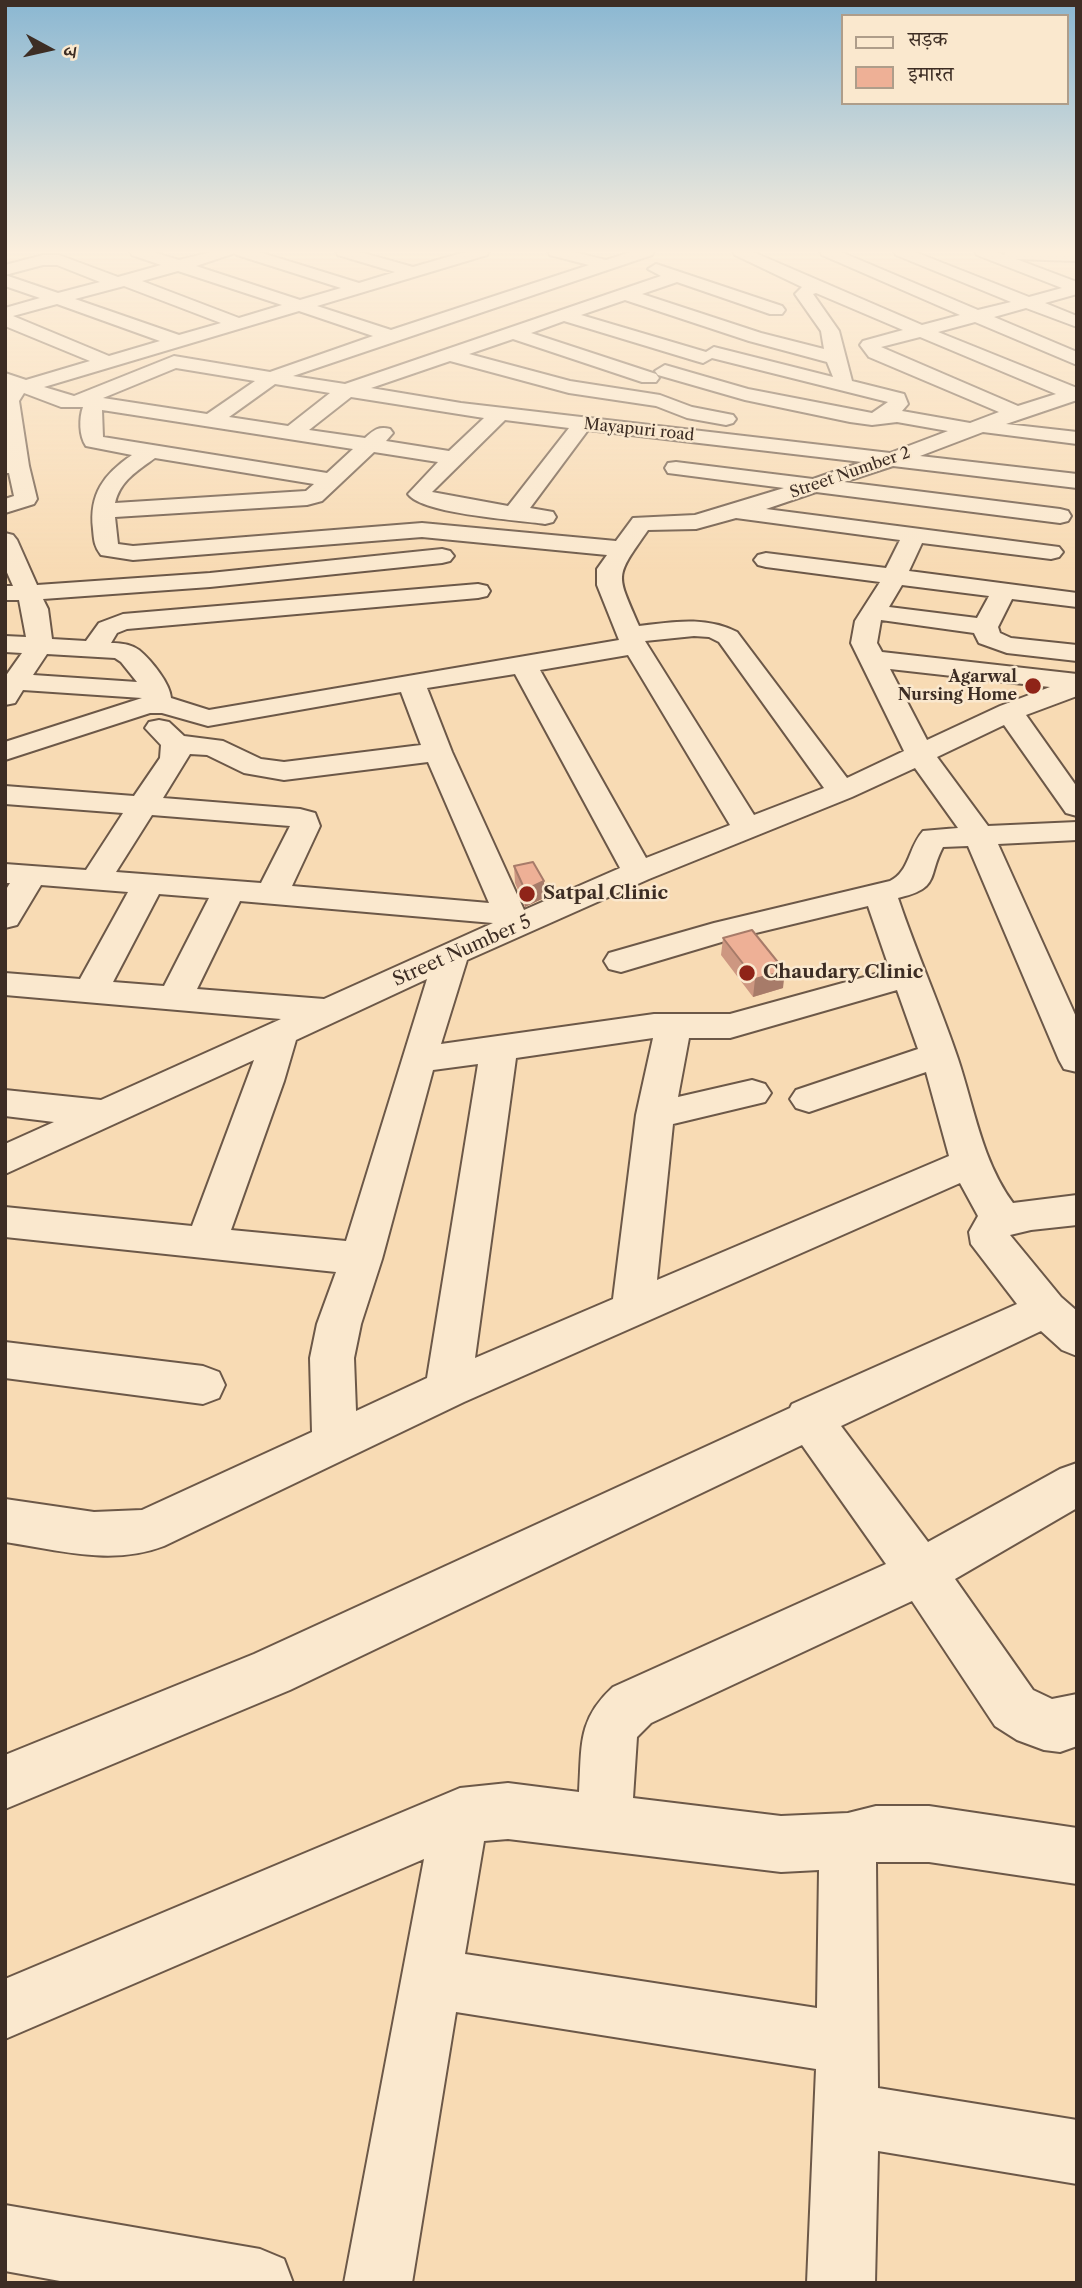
<!DOCTYPE html>
<meta charset="utf-8">
<style>
body{margin:0}
#map{position:relative;width:1082px;height:2288px;overflow:hidden;background:#f8dbb4;font-family:"Libre Caslon Text","Noto Serif Devanagari",serif}
canvas{display:block}
.frame{position:absolute;inset:0;border:7px solid #3d2d24;pointer-events:none}
.legend{position:absolute;left:841px;top:14px;width:228px;height:91px;box-sizing:border-box;background:#fae8ce;border:2px solid #ae9d8a;margin:0;padding:9px 12px;list-style:none;font-size:21px;color:#3d2d24}
.legend li{display:flex;align-items:center;gap:14px;height:35px}
.legend b{width:35px;border:2px solid #ae9d8a}
.north{position:absolute;left:14px;top:14px;width:70px;height:70px;-webkit-text-stroke:5px #fae8ce;paint-order:stroke;rotate:98deg;font-size:19px;font-weight:700;line-height:28px;text-align:center;color:#3d2d24}
.north::after{content:'';display:block;margin:auto;width:24px;height:32px;background:#3d2d24;clip-path:polygon(50% 0,100% 100%,50% 72%,0 100%)}
</style>
<div id="map">
<canvas width="1082" height="2288"></canvas>
<div class="frame"></div>
<ul class="legend">
<li><b style="height:9px;background:#fae8ce"></b>सड़क</li>
<li><b style="height:19px;background:#eeb096"></b>इमारत</li>
</ul>
<div class="north">उ</div>
</div>
<script>
const ctx = document.querySelector('canvas').getContext('2d');
ctx.lineJoin = 'round';
function stroke(path, color, width, dash) {
  ctx.strokeStyle = color;
  ctx.lineWidth = width;
  ctx.lineCap = dash ? 'butt' : 'round';
  ctx.setLineDash(dash || []);
  ctx.stroke(path);
}
function fill(path, color) {
  ctx.fillStyle = color;
  ctx.fill(path, 'evenodd');
}
function label(font, color, halo, rows, align = 'center') {
  ctx.font = font + ' "Libre Caslon Text",serif';
  ctx.lineWidth = 5;
  ctx.setLineDash([]);
  ctx.textBaseline = 'middle';
  ctx.strokeStyle = halo;
  ctx.fillStyle = color;
  for (const [text, x, y, turn = 0] of rows) {
    ctx.save();
    ctx.translate(x, y);
    ctx.rotate((+turn || 0) * Math.PI / 180);
    ctx.textAlign = isNaN(turn) ? turn : align;
    if (halo) ctx.strokeText(text, 0, 0);
    ctx.fillText(text, 0, 0);
    ctx.restore();
  }
}
const minor = new Path2D(`
 M130,252H153L179,260L211,252H259L359,283L395,272L338,255L336,252H360L413,267L465,252H489L487,255L317,306L391,330L589,265L550,255L548,252H574L606,260L631,252H654L652,255L293,376L345,384L661,276L648,269L656,264L782,306L785,310L782,314H770L677,282L642,294L761,333L824,349L821,331L795,294L802,287L735,255L733,252H753L922,325L960,315L822,255L820,252H841L978,310L1011,302L896,255L894,252H915L1029,297L1062,288L977,255L975,252H997L1004,255L1006,252H1077V261L1016,259L1077,282V294L1045,303L1077,316V327L1026,308L994,317L1077,352V365L975,322L938,332L1077,388V400L1006,424L1077,432V444L983,432L920,456L1077,474V488L893,466L844,482L1060,509L1068,511L1071,516L1068,521L1060,523L816,492L766,509L1059,547L1063,552L1059,557L1051,559L922,543L909,571L1077,593V607L1012,599L998,627L1000,633L1011,638L1077,645V661L1007,653L979,643L974,633L881,620L877,643L882,652L1077,674V696L1026,715L1077,787V816L1066,813L1004,725L937,757L988,826L1077,822V840L998,844L1077,1019V1072L1064,1069L1059,1060L968,846L943,847C927,877 941,888 898,898C916,952 940,1005 958,1059C974,1107 982,1161 1013,1203L1077,1195V1225L1031,1230L1010,1235L1061,1297L1077,1311V1356L1062,1350L1041,1331L841,1426L928,1542L1060,1469L1077,1463V1508L955,1579L1033,1690L1052,1699L1077,1694V1746L1060,1752L1044,1750L1017,1740L995,1726L912,1601L651,1723L637,1737L633,1798L781,1816L848,1813L876,1806H929L1077,1828V1884L929,1862H876L878,2088L1077,2120V2184L878,2151L875,2283H807L816,2069L456,2012L412,2283H344L424,1859L5,2039V1979L460,1788L508,1783L579,1792C582,1746 577,1720 613,1687L886,1564L802,1445L290,1690L5,1809V1755L254,1654L790,1408L792,1404L1017,1304L971,1244L969,1232L978,1216L960,1183L464,1402L164,1546C112,1566 58,1550 5,1542V1499L94,1512L142,1510L312,1432L310,1358L317,1324L336,1272L5,1237V1207L192,1226L254,1060L5,1174V1144L54,1122L5,1116V1090L101,1100L281,1019L5,995V973L80,979L128,892L41,885L17,925L5,928V891L10,883H5V864L86,870L123,813L5,804V786L134,796L160,758L161,745L145,728L149,722L159,720L169,722L184,736L223,741L261,759L284,762L421,745L401,692L208,726L162,713H150L5,760V742L142,698L23,690L15,703L5,705V677L22,653L5,652V636L26,637L19,600H5V586H13L5,568V533L13,535L17,540L37,585L210,573L442,549L450,551L454,556L450,561L442,563L210,587L43,599L48,609L52,639L86,641L99,623L123,614L478,584L487,586L490,591L487,596L478,598L127,629L117,633L111,643C120,643 131,644 139,650C151,660 170,683 171,698L209,710L619,640L597,585V569L607,555L422,537L133,560L101,555C94,546 94,540 93,529C89,494 104,474 132,455L86,446C79,436 79,418 83,407H61L24,393L19,401L29,466L37,499L34,504L5,513V499L14,496L9,473H5V373L26,380L90,361L5,326V308L40,298L5,286V275L58,293L100,282L57,265H43L5,275V265L43,255H59L118,277L161,265L132,255ZM235,253L237,255L341,288L300,300L196,266ZM178,271L282,305L239,318L142,281ZM124,286L221,323L179,335L75,299ZM816,293L903,330L863,341L860,345L869,357L999,412L970,423L902,411L908,404L904,394L852,381L839,331L813,294ZM625,300L749,341L827,362L833,377L714,347L706,352L581,315ZM57,304L160,341L109,356L13,316ZM299,311L373,336L270,372L174,356L74,396L44,387ZM564,321L696,361L703,363L712,358L888,402L872,413L748,389L665,365L655,371L658,375L745,400L850,422L872,425L897,422L948,431L890,453L461,403L371,388L450,361L569,393L656,406L687,418L726,425L733,423L736,419L733,415L692,407L660,395L570,381L469,354L513,339L642,382H656L659,378L656,374L531,333ZM920,337L1056,394L1018,406L881,347ZM176,368L255,381L207,414L103,398ZM275,384L330,393L288,426L229,417ZM351,397L484,418L449,451L386,441L393,433L390,429C378,426 374,430 365,438L309,430ZM102,410L353,449L327,473L103,437ZM505,420L569,428L508,506L432,492ZM588,430L862,462L813,479L676,462L668,463L665,468L668,473L676,474L784,488L695,515L633,518L616,541L422,523L133,546L118,544L115,517L307,505L322,501L374,452L438,462L408,494C422,514 518,520 545,524L553,522L556,517L553,512L530,508ZM155,458L314,484L306,491L115,503C120,481 137,471 155,458ZM736,518L900,540L886,568L766,553L758,555L754,560L758,565L766,567L880,582L855,621L851,643L904,751L847,778L737,632C705,616 673,622 639,626C616,572 614,579 648,530L696,529ZM902,585L989,596L977,618L889,607ZM694,636L709,637L719,642L824,788L754,815L645,641ZM47,654L115,658L121,662L137,682L33,675ZM628,655L730,825L646,858L540,670ZM890,669L1050,687L1000,706L927,740ZM515,674L620,868L524,910L452,752L427,688ZM190,754L207,755L244,773L284,780L428,762L489,903L292,886L320,826L315,813L300,809L163,798ZM915,768L958,828L923,831C908,848 910,871 890,881L714,923L609,953L604,961L609,969L621,972L735,938L868,906L890,970L730,1014H654L441,1044L467,960L649,879L852,797ZM152,815L290,826L261,883L116,872ZM159,894L209,898L164,986L113,982ZM240,901L493,923L324,999L197,989ZM427,979L346,1241L231,1230L284,1081L296,1040ZM897,990L918,1049L796,1090L790,1099L796,1108L809,1112L926,1072L949,1156L657,1280L673,1124L765,1102L771,1093L765,1084L752,1080L678,1097L689,1038H730ZM653,1038L636,1115L613,1299L475,1358L516,1058ZM478,1064L427,1378L356,1411L354,1358L361,1324L382,1259L433,1070ZM508,1839L781,1872L819,1870L817,2008L465,1954L484,1841Z
 M5,1342L203,1366L219,1372L225,1385L219,1398L203,1404L5,1378Z
 M5,2205L260,2249L284,2259L293,2283H71L5,2271Z`);
const wall = new Path2D(`
 M514,866L544,898L525,907L515,883Z
 M723,938L783,988L753,997L721,955Z`);
const shadedWall = new Path2D(`
 M544,881V898L525,907V890Z
 M785,971L783,988L753,997L755,979Z`);
const building = new Path2D(`
 M533,862L544,881L525,890L514,866Z
 M752,930L785,971L755,979L723,938Z`);
const markers = [
 [1033,686,9,"#8f2418"],
 [527,894,9,"#8f2418"],
 [747,973,9,"#8f2418"]
];
const farStreetnames = [
 ["Mayapuri road",639,430,6],
 ["Street Number 2",850,473,-19]
];
const farPoinames = [
 ["Agarwal",1017,677],
 ["Nursing Home",1017,695]
];
const poiNames = [
 ["Satpal Clinic",543,894],
 ["Chaudary Clinic",763,973]
];
const streetNames = [
 ["Street Number 5",462,951,-24]
];
stroke(minor, '#6c5848', 4);
fill(minor, '#fae8ce');
fill(wall, '#cd9781');
fill(shadedWall, '#a77b69');
fill(building, '#eeb096');
stroke(building, '#a77b69', 2);
const sky = ctx.createLinearGradient(0, 0, 0, 572);
sky.addColorStop(0, '#8ab7d2');
sky.addColorStop(0.44, '#fcefdd');
sky.addColorStop(1, '#fcefdd00');
ctx.fillStyle = sky;
ctx.fillRect(0, 0, 1082, 572);
for (const [x, y, r, color] of markers) {
  const dot = new Path2D();
  dot.arc(x, y, r, 0, 2 * Math.PI);
  ctx.fillStyle = color;
  ctx.fill(dot);
  stroke(dot, '#fae8ce', 2.5);
}
label('16px', '#3d2d24', '#fae8ce', farStreetnames);
label('bold 16px', '#3d2d24', '#fae8ce', farPoinames, 'right');
label('bold 19px', '#3d2d24', '#fae8ce', poiNames, 'left');
label('19px', '#3d2d24', '#fae8ce', streetNames);
</script>
